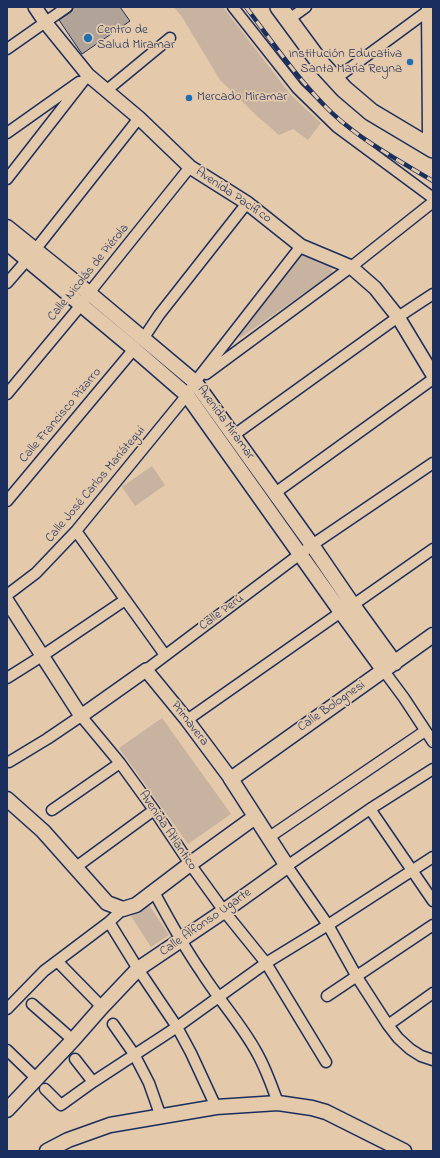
<!DOCTYPE html>
<meta charset="utf-8">
<style>
body{margin:0}
#map{position:relative;width:440px;height:1158px;overflow:hidden;background:#e4c9ab;font-family:"Indie Flower",sans-serif}
canvas{display:block}
.frame{position:absolute;inset:0;border:8px solid #1b2f5e;pointer-events:none}
</style>
<div id="map">
<canvas width="440" height="1158"></canvas>
<div class="frame"></div>
</div>
<script>
const ctx = document.querySelector('canvas').getContext('2d');
ctx.lineJoin = 'round';
function fill(path, color) {
  ctx.fillStyle = color;
  ctx.fill(path, 'evenodd');
}
function stroke(path, color, width, dash) {
  ctx.strokeStyle = color;
  ctx.lineWidth = width;
  ctx.lineCap = dash ? 'butt' : 'round';
  ctx.setLineDash(dash || []);
  ctx.stroke(path);
}
function label(font, color, halo, rows, align = 'center') {
  ctx.font = font + ' "Indie Flower",sans-serif';
  ctx.lineWidth = 3.5;
  ctx.setLineDash([]);
  ctx.textBaseline = 'middle';
  ctx.strokeStyle = halo;
  ctx.fillStyle = color;
  for (const [text, x, y, turn = 0] of rows) {
    ctx.save();
    ctx.translate(x, y);
    ctx.rotate((+turn || 0) * Math.PI / 180);
    ctx.textAlign = isNaN(turn) ? turn : align;
    if (halo) ctx.strokeText(text, 0, 0);
    ctx.fillText(text, 0, 0);
    ctx.restore();
  }
}
const green = new Path2D(`
 M174,7H223L291,95L321,123L308,140L293,129L279,135L257,116L220,80L182,17Z
 M302,255L331,267L333,273L240,338L238,336L237,332L295,258Z
 M152,466L165,485L135,506L122,487Z
 M162,718L231,814L188,844L119,748Z
 M149,905L169,935L151,947L131,916Z`);
const building = new Path2D(`
 M74,7H120L130,21L82,54L59,20L71,12Z`);
const minor = new Path2D(`
 M233,7L297,88L337,127L433,198
 M288,20L306,7
 M7,49L67,7
 M336,80L342,74L429,10
 M107,90L170,38
 M7,133L79,82
 M7,179L88,75
 M35,250L139,118
 M7,283L27,260
 M143,339L159,315L247,203
 M206,374L351,267L433,202
 M7,394L81,305L89,293L190,167
 M234,435L398,317L433,294
 M275,493L433,379
 M7,501L134,349
 M76,531L165,655
 M7,595L36,573L76,531L187,395L195,382L301,246
 M353,605L433,549
 M146,670L312,545L433,463
 M384,671L404,698L433,742
 M7,678L42,656L125,600
 M187,720L341,612
 M9,762L47,739L81,716L120,763L154,810L190,864L224,911L266,963L326,1062
 M433,769L370,809L287,866L328,925L357,977L388,1025L398,1038L410,1049L421,1056L433,1060
 M370,809L433,901
 M52,810L120,763
 M268,838L425,731
 M76,867L154,810
 M154,892C169,920 184,947 202,973C219,1000 242,1025 257,1053C266,1069 272,1086 278,1103
 M109,922L138,969L177,1027L191,1053L216,1107
 M57,961L102,1007
 M327,996L433,925
 M32,1004L73,1040
 M7,1009L44,971L109,922L123,909
 M113,1024L134,1054L149,1083L161,1117
 M388,1025L433,993
 M7,1050L37,1079
 M75,1059L93,1082
 M45,1089L61,1105L93,1082L177,1027L266,963L328,925L433,857`);
const tertiary = new Path2D(`
 M35,7L45,22L88,75L139,118L190,167L247,203L301,246L351,267L375,288L398,317L433,375
 M7,601L81,716L146,670L187,720L231,779`);
const secondary = new Path2D(`
 M429,7L430,134L431,148
 M7,227L89,293L195,382L312,545L353,605L395,663
 M7,243L134,349L187,395L341,612L384,671
 M7,799L43,831L107,903L123,909L136,905L190,864L255,817
 M7,1110L73,1040L102,1007L138,969L224,911L287,866L231,779L433,635
 M47,1151L68,1140L110,1125L216,1107L278,1103L312,1108L326,1112L404,1151`);
const trunk = new Path2D(`
 M279,7L321,64L344,89L371,112L433,149`);
const rail = new Path2D(`
 M246,7C273,43 299,81 332,113C362,141 398,160 433,181`);
const markers = [
 [88,38,5,"#1f6fb2"],
 [410,62,4,"#1f6fb2"],
 [189,98,4,"#1f6fb2"]
];
const poiNames = [
 ["Centro de",97,31],
 ["Salud Miramar",97,46],
 ["Institución Educativa",402,55,"right"],
 ["Santa María Reyna",402,70,"right"],
 ["Mercado Miramar",197,98]
];
const streetNames = [
 ["Avenida Pacifico",233,196,34],
 ["Calle Nicolás de Piérola",89,273,-51],
 ["Calle Francisco Pizarro",61,416,-50],
 ["Avenida Miramar",225,423,54],
 ["Calle José Carlos Mariátegui",96,485,-50],
 ["Calle Perú",222,613,-36],
 ["Calle Bolognesi",332,707,-35],
 ["Primavera",189,724,52],
 ["Avenida Atlantico",167,831,56],
 ["Calle Alfonso Ugarte",206,923,-35]
];
fill(green, '#c7b3a0');
fill(building, '#b2a398');
stroke(building, '#1b2f5e', 1);
stroke(minor, '#1b2f5e', 13);
stroke(tertiary, '#1b2f5e', 16);
stroke(secondary, '#1b2f5e', 17);
stroke(trunk, '#1b2f5e', 20);
stroke(minor, '#e4c9ab', 10);
stroke(tertiary, '#e4c9ab', 13);
stroke(secondary, '#e4c9ab', 14);
stroke(trunk, '#e4c9ab', 17);
stroke(rail, '#1b2f5e', 4.5);
stroke(rail, '#e4c9ab', 3, [9]);
for (const [x, y, r, color] of markers) {
  const dot = new Path2D();
  dot.arc(x, y, r, 0, 2 * Math.PI);
  ctx.fillStyle = color;
  ctx.fill(dot);
  stroke(dot, '#e4c9ab', 1.5);
}
label('13px', '#1b2f5e', '#e4c9ab', poiNames, 'left');
label('13px', '#1b2f5e', '#e4c9ab', streetNames);
</script>
